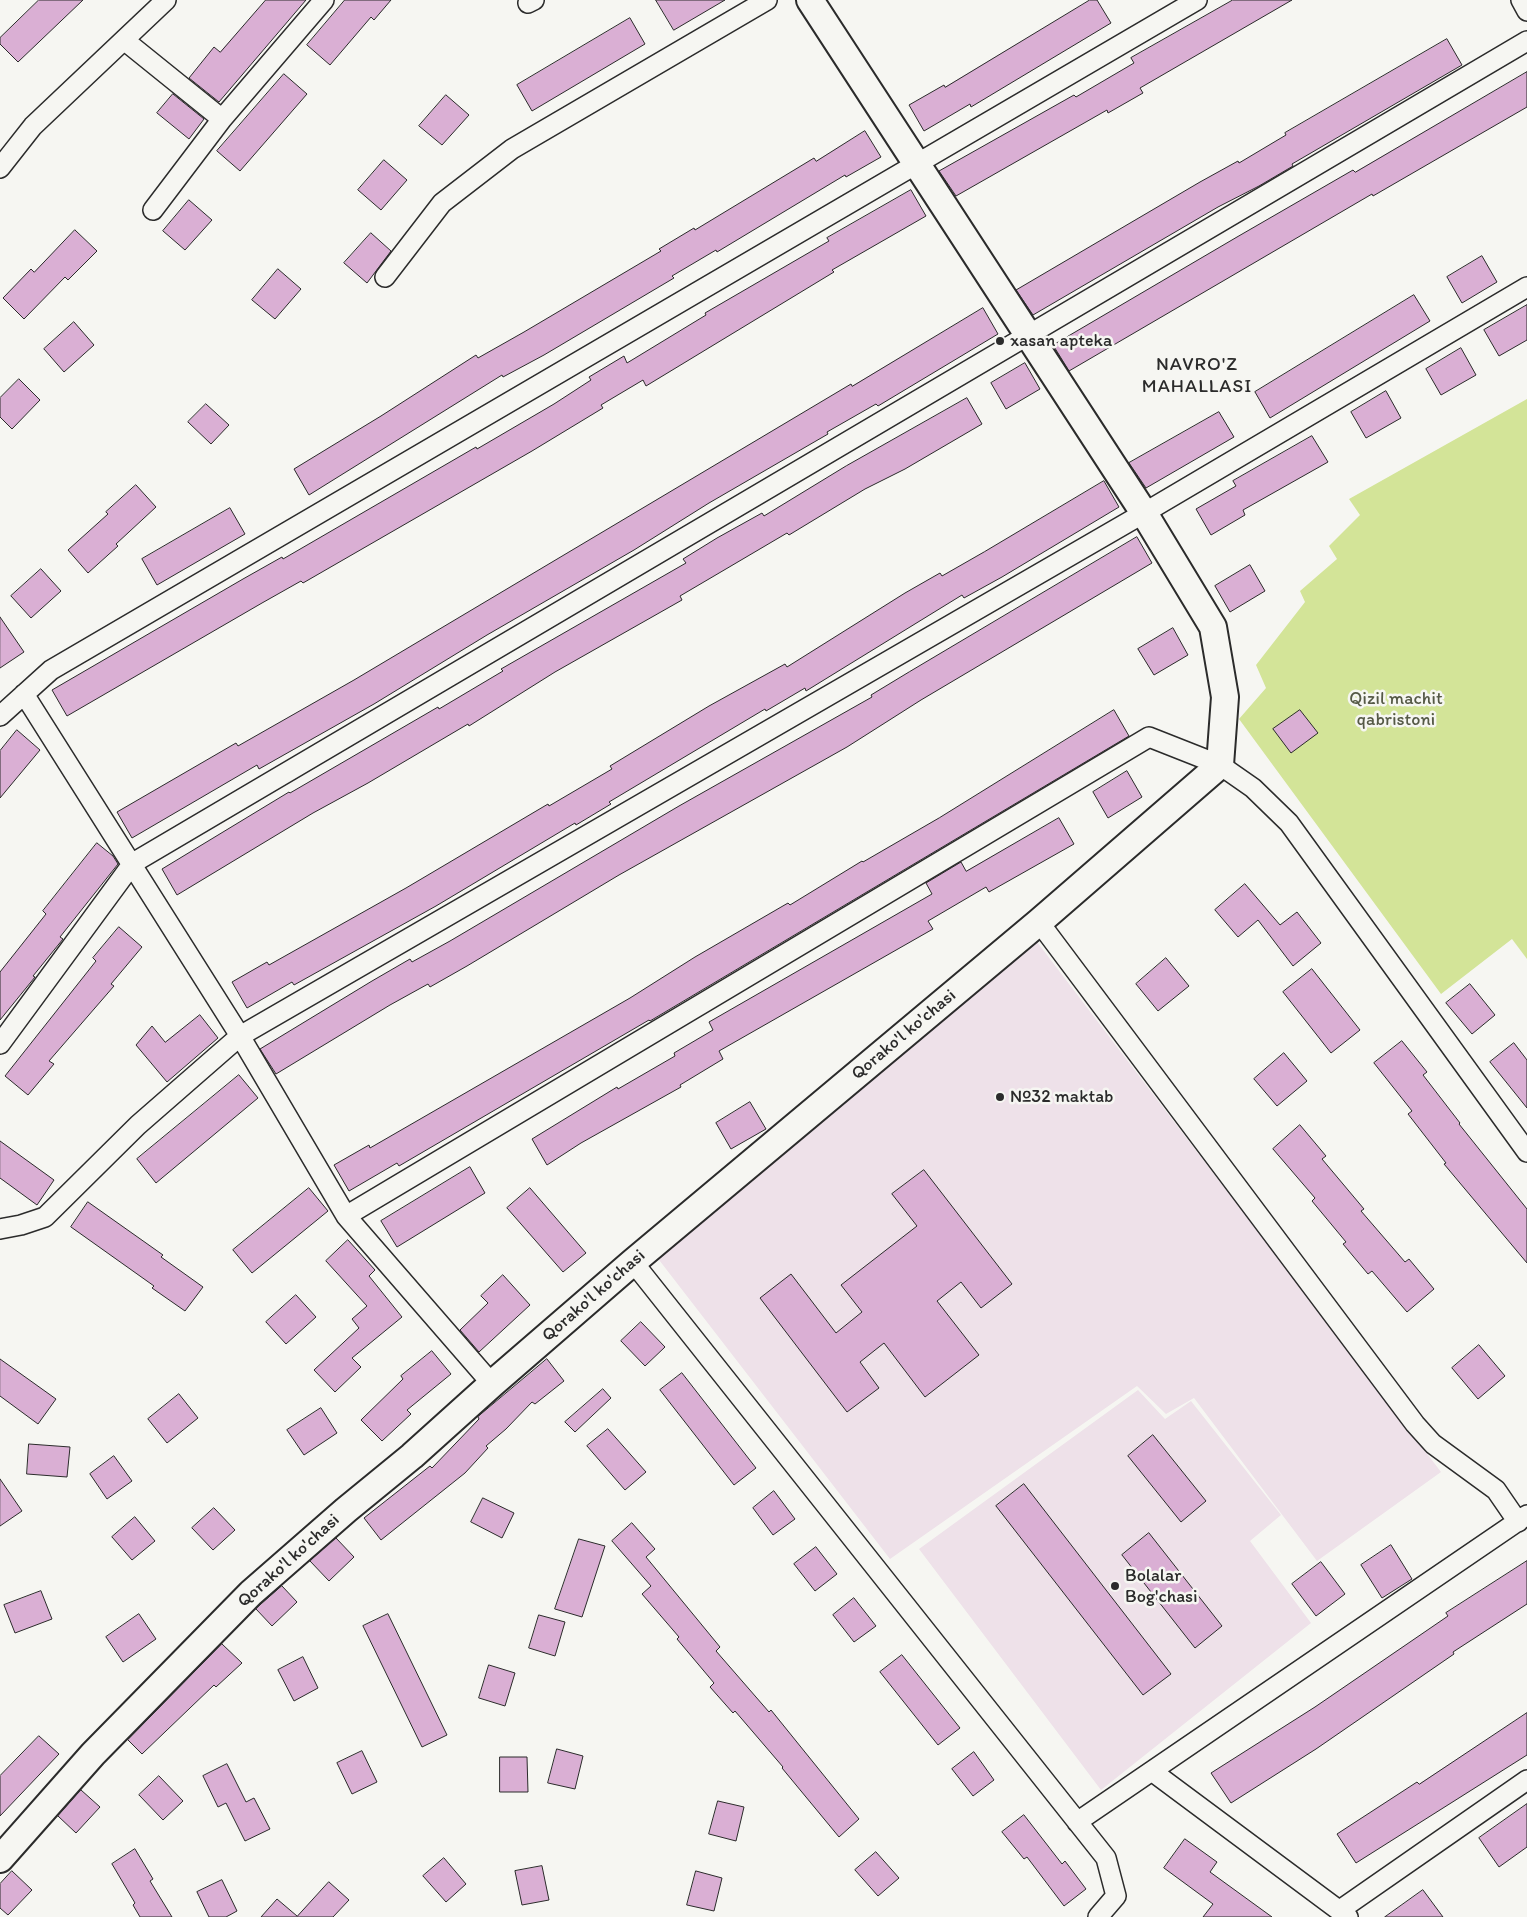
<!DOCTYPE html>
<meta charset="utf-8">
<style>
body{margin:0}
canvas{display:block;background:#f6f6f2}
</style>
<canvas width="1527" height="1917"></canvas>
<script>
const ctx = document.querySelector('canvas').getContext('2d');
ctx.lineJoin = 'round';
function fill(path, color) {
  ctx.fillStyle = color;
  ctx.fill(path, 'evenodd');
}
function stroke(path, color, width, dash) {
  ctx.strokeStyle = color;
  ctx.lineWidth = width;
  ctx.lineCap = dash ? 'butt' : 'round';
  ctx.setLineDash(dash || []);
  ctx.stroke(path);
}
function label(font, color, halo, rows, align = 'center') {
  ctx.font = font + ' Itim,sans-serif';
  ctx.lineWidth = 5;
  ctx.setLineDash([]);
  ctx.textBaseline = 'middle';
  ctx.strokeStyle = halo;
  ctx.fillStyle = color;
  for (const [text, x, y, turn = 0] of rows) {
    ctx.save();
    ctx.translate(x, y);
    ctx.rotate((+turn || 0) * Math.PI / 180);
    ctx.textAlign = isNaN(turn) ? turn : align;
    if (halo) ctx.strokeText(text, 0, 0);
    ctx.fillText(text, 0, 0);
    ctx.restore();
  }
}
const built = new Path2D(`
 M1034,938L1441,1472L1317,1561L1194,1398L1166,1414L1137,1386L890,1559L656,1256Z
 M1138,1390L1165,1419L1191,1401L1281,1515L1250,1541L1311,1623L1101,1790L919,1549Z`);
const green = new Path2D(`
 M1527,399V959L1512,939L1441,994L1239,719L1266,688L1256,665L1305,602L1300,591L1337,559L1329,546L1360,515L1349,499Z`);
const building = new Path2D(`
 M39,0H83L18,62L0,44V38Z
 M266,0H306L219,102L189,78L214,47L220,52Z
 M345,0H391L374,20L371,17L330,65L307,45Z
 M656,0H725L674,30Z
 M1090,0H1097L1111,23L971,107L970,104L924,131L909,105L944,85L945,87Z
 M1233,0H1292L1140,88L1143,93L1108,113L1107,110L956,196L939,171L1074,95L1076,97L1134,63L1131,58Z
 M630,18L645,44L532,111L517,85Z
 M1447,39L1462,65L1292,164L1293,166L1259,186L1218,207L1033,315L1016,290L1200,182L1238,161L1239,163L1286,135L1285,133Z
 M1527,72V107L1373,196L1372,194L1069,371L1053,345L1237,237L1353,170L1355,172Z
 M284,74L307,94L240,171L217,151Z
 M173,94L204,119L189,139L157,113Z
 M446,95L469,115L442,145L419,126Z
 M865,131L881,157L846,177L845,175L717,252L716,250L672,276L674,278L544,355L503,377L502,375L309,495L294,469L381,416L476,355L478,358L524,332L661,251L659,249L694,228L695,230L814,158L816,161Z
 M384,160L407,180L381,210L358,190Z
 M911,190L926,216L832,270L834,272L646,386L643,380L601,405L603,408L532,451L303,583L301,581L262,603L67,716L52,690L243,579L282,557L283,559L476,447L477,449L554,404L591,380L589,377L624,356L627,363L706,315L705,313L829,241L827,238Z
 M189,200L212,220L185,250L163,231Z
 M75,230L97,251L68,280L65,277L24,319L3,298L31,269L34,272Z
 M371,233L391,251L367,283L344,263Z
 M1482,256L1497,282L1462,303L1447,277Z
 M278,269L301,289L275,319L252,300Z
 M1414,295L1430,321L1270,418L1255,392Z
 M1527,305V340L1499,356L1484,330Z
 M983,308L998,334L878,406L876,404L827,432L828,434L709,503L634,550L487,635L374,704L259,769L257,765L132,838L117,812L236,743L238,746L354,680L851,384L852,386Z
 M74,322L94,345L64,372L44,349Z
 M1461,348L1476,375L1441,395L1426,369Z
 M1025,363L1040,389L1006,409L991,383Z
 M19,379L40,400L12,429L0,417V398Z
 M1386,391L1401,418L1366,438L1351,412Z
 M967,398L982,424L905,469L865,489L789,535L787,533L731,566L680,596L682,600L555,672L469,726L468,724L368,783L313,813L177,895L162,869L289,792L290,793L438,707L439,709L503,671L501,669L686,563L683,559L717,538L762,513L764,516L846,466Z
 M206,404L229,425L211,444L188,422Z
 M1219,412L1234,437L1146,488L1129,463Z
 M1312,436L1328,462L1243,510L1245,515L1211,535L1196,509L1236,486L1233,481Z
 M1104,481L1119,507L1002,577L964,598L962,595L806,691L805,688L766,711L765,709L609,802L611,804L576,825L575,823L436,906L294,985L292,982L247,1008L232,982L267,962L269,965L406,888L548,804L549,806L612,769L610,766L709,706L785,664L787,667L905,593L940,573L942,576L984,552Z
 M136,485L156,507L116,544L118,546L88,573L68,550L108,514L106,512Z
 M230,508L245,534L157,585L142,559Z
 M1137,537L1152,563L921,700L847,747L619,875L467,966L430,987L428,984L390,1005L276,1074L260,1049L372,981L410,959L412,962L450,941L679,806L872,697L871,695L909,672Z
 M1250,565L1265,591L1230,612L1215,586Z
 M41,569L61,591L31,618L11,596Z
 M0,617L24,652L0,668Z
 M1173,628L1188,655L1154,675L1138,649Z
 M1114,710L1129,736L650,1021L649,1020L399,1166L397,1163L349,1191L334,1165L369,1145L370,1148L630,998L695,957L788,903L790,905L862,861L863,862L939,818Z
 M1300,710L1318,733L1291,753L1273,729Z
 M17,730L40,750L0,798V751Z
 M1127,771L1142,797L1108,818L1093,792Z
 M1059,818L1074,844L989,892L986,887L928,921L933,929L719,1051L723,1059L680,1085L681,1087L581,1143L547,1165L532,1139L617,1087L618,1089L675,1056L674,1053L713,1030L709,1022L932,894L926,883L961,862L966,871Z
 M97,843L113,856L118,864L60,937L63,939L33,976L35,977L0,1020V972L46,914L43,911Z
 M1245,884L1280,925L1297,912L1321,943L1293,966L1258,920L1238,937L1215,910Z
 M119,927L142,947L111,984L114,986L49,1061L54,1064L28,1095L5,1076L96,961L93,958Z
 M1166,958L1189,986L1158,1011L1136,984Z
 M1312,969L1360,1030L1331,1053L1283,992Z
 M1470,984L1495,1015L1472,1034L1446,1003Z
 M200,1015L218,1038L167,1082L136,1045L152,1026L165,1042Z
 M1402,1041L1427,1072L1423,1075L1460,1123L1459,1124L1527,1209V1263L1444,1164L1446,1163L1408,1114L1412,1111L1374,1063Z
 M1514,1043L1527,1060V1108L1490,1062Z
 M1284,1053L1307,1081L1277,1106L1254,1079Z
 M239,1075L258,1098L156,1183L137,1159Z
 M750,1102L766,1129L731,1149L716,1123Z
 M1300,1125L1326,1156L1322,1159L1364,1209L1361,1211L1405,1262L1409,1259L1434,1289L1407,1312L1372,1271L1368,1274L1343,1244L1346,1242L1312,1201L1315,1198L1273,1149Z
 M0,1141L54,1180L37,1205L0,1178Z
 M470,1167L485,1193L397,1247L381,1221Z
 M924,1170L1012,1284L981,1308L961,1282L937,1301L979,1355L925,1397L884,1343L860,1362L879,1388L847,1412L760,1298L791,1274L836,1333L862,1312L841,1285L917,1226L892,1194Z
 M309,1188L328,1211L252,1273L233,1250Z
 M530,1188L586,1253L563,1272L507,1208Z
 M88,1202L163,1255L161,1257L203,1287L185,1311L152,1288L154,1286L71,1227Z
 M348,1240L375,1270L369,1276L402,1317L352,1358L361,1367L335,1392L314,1370L359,1328L352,1319L367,1306L326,1261Z
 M503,1275L530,1305L479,1352L460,1330L488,1303L481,1296Z
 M296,1295L316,1317L286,1344L266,1322Z
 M641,1322L665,1347L645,1366L621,1341Z
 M1479,1345L1505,1376L1478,1399L1452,1368Z
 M432,1351L451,1374L407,1410L411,1414L382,1441L361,1420L403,1379L401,1376Z
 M0,1359L56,1399L38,1424L0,1396Z
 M547,1359L564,1381L535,1404L532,1402L506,1429L486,1446L488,1448L465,1473L381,1540L364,1518L430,1466L432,1468L479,1419L478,1417Z
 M682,1373L756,1468L734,1485L660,1390Z
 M603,1389L611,1398L575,1432L565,1422Z
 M179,1394L198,1418L167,1443L148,1419Z
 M321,1408L337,1433L304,1455L287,1430Z
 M608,1429L646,1472L625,1490L587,1446Z
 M1153,1435L1206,1501L1181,1522L1128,1456Z
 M29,1444L70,1447L67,1477L27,1474Z
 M114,1456L132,1481L107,1499L90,1474Z
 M0,1479L22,1511L0,1526Z
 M1024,1484L1171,1674L1143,1695L996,1506Z
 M774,1491L795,1519L773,1535L753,1508Z
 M483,1498L514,1513L502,1538L471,1522Z
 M214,1508L235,1530L213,1550L192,1528Z
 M135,1517L155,1541L132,1560L112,1537Z
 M632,1523L655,1549L646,1557L720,1647L716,1651L769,1712L771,1710L859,1819L839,1837L782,1768L783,1767L735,1711L733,1713L710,1687L714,1683L677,1639L679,1637L642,1594L651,1586L612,1541Z
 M1149,1533L1222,1626L1195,1648L1122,1555Z
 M336,1538L354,1557L329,1581L310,1561Z
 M579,1539L605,1546L582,1617L555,1609Z
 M1391,1545L1412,1579L1382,1598L1361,1565Z
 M816,1547L837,1574L815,1591L794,1564Z
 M1527,1561V1604L1453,1652L1454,1654L1316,1749L1231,1803L1211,1773L1315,1707L1448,1616L1446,1613Z
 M1321,1562L1345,1594L1316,1616L1292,1584Z
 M282,1586L297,1602L272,1626L256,1609Z
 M41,1591L52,1619L15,1633L4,1605Z
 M854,1598L876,1626L854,1642L833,1615Z
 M139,1614L156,1639L123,1662L106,1637Z
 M388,1614L447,1735L422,1747L363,1626Z
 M539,1615L565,1622L555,1656L529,1648Z
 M222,1644L242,1663L216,1687L214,1685L142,1754L128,1740Z
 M902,1655L960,1728L938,1745L880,1672Z
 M303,1657L318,1688L294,1701L278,1670Z
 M489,1665L515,1673L505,1706L479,1698Z
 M1527,1713V1755L1356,1863L1337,1834L1417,1782L1419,1784Z
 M39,1736L59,1754L0,1816V1776Z
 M557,1749L583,1756L575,1789L548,1783Z
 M362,1751L377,1782L352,1794L337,1763Z
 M974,1752L994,1780L973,1796L952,1769Z
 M500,1757H527L528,1792H500Z
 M227,1764L246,1802L254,1798L270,1829L245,1841L226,1803L218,1807L203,1776Z
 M159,1776L183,1801L163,1820L139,1795Z
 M81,1790L100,1807L76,1833L58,1816Z
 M718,1801L744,1807L736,1841L709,1834Z
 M1527,1804V1847L1499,1867L1479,1838Z
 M1024,1815L1062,1864L1065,1861L1086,1889L1064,1906L1027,1857L1024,1859L1002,1832Z
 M1185,1839L1217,1862L1210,1872L1272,1917H1203L1213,1904L1164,1868Z
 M135,1849L153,1879L150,1881L172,1917H140L133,1905L135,1903L112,1864Z
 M876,1852L899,1878L878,1896L855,1870Z
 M444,1858L466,1884L446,1902L423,1876Z
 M542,1866L549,1900L522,1905L515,1871Z
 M12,1871L32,1890L8,1915L0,1908V1884Z
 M696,1871L722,1878L714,1911L687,1905Z
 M222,1880L237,1911L226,1917H209L197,1892Z
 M329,1882L349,1900L333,1917H261L277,1899L297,1916Z
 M1423,1890L1443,1917H1385Z`);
const street = new Path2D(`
 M1521,0L1527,11
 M528,3L534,0
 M124,40L222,119
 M0,168L33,126L166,0
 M153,210L222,119L324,0
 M385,277L442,203L512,149L767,0
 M24,694L240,1036L346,1216L492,1384
 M0,716L51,670L1197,0
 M1039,922L1415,1424L1433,1444L1496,1490L1518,1522
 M0,1044L133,863L1527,41
 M346,1216L1149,737L1220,765L1253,788L1289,823L1527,1152
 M0,1229L21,1225L45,1217L138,1125L240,1036L1144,513L1527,287
 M633,1262L1106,1858L1116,1896L1098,1917
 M1153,1772L1348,1917
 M1077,1822L1527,1515
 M1340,1910L1527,1780`);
const secondary = new Path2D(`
 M0,1859L93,1754L251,1593L346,1510L412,1456L492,1384L633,1262L1039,922L1220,765L1225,697L1213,627L1144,513L810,0`);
const markers = [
 [1000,341,5,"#2b2b2b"],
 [1000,1097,5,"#2b2b2b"],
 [1115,1586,5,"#2b2b2b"]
];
const poiNames = [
 ["xasan apteka",1010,341],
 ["№32 maktab",1010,1097],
 ["Bolalar",1125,1576],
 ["Bog'chasi",1125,1597]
];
const parkNames = [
 ["Qizil machit",1396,699],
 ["qabristoni",1396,720]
];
const streetNames = [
 ["Qorako'l ko'chasi",904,1035,-40],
 ["Qorako'l ko'chasi",594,1296,-41],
 ["Qorako'l ko'chasi",289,1561,-42]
];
const neighbourhoodNames = [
 ["NAVRO'Z",1197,365],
 ["MAHALLASI",1197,387]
];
fill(built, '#eee1e9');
fill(green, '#d3e498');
fill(building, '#daafd4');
stroke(building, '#2b2b2b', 1);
stroke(street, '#2b2b2b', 22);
stroke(secondary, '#2b2b2b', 30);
stroke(street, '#f6f6f2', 19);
stroke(secondary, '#f6f6f2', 26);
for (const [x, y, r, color] of markers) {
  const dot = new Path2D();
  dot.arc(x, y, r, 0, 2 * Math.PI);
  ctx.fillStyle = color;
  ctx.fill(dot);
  stroke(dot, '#f6f6f2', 2);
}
label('18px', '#2b2b2b', '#f6f6f2', poiNames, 'left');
label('18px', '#555946', '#f6f6f2', parkNames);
label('18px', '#2b2b2b', '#f6f6f2', streetNames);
ctx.letterSpacing = '1px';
label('19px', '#2b2b2b', '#f6f6f2', neighbourhoodNames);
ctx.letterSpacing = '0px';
</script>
